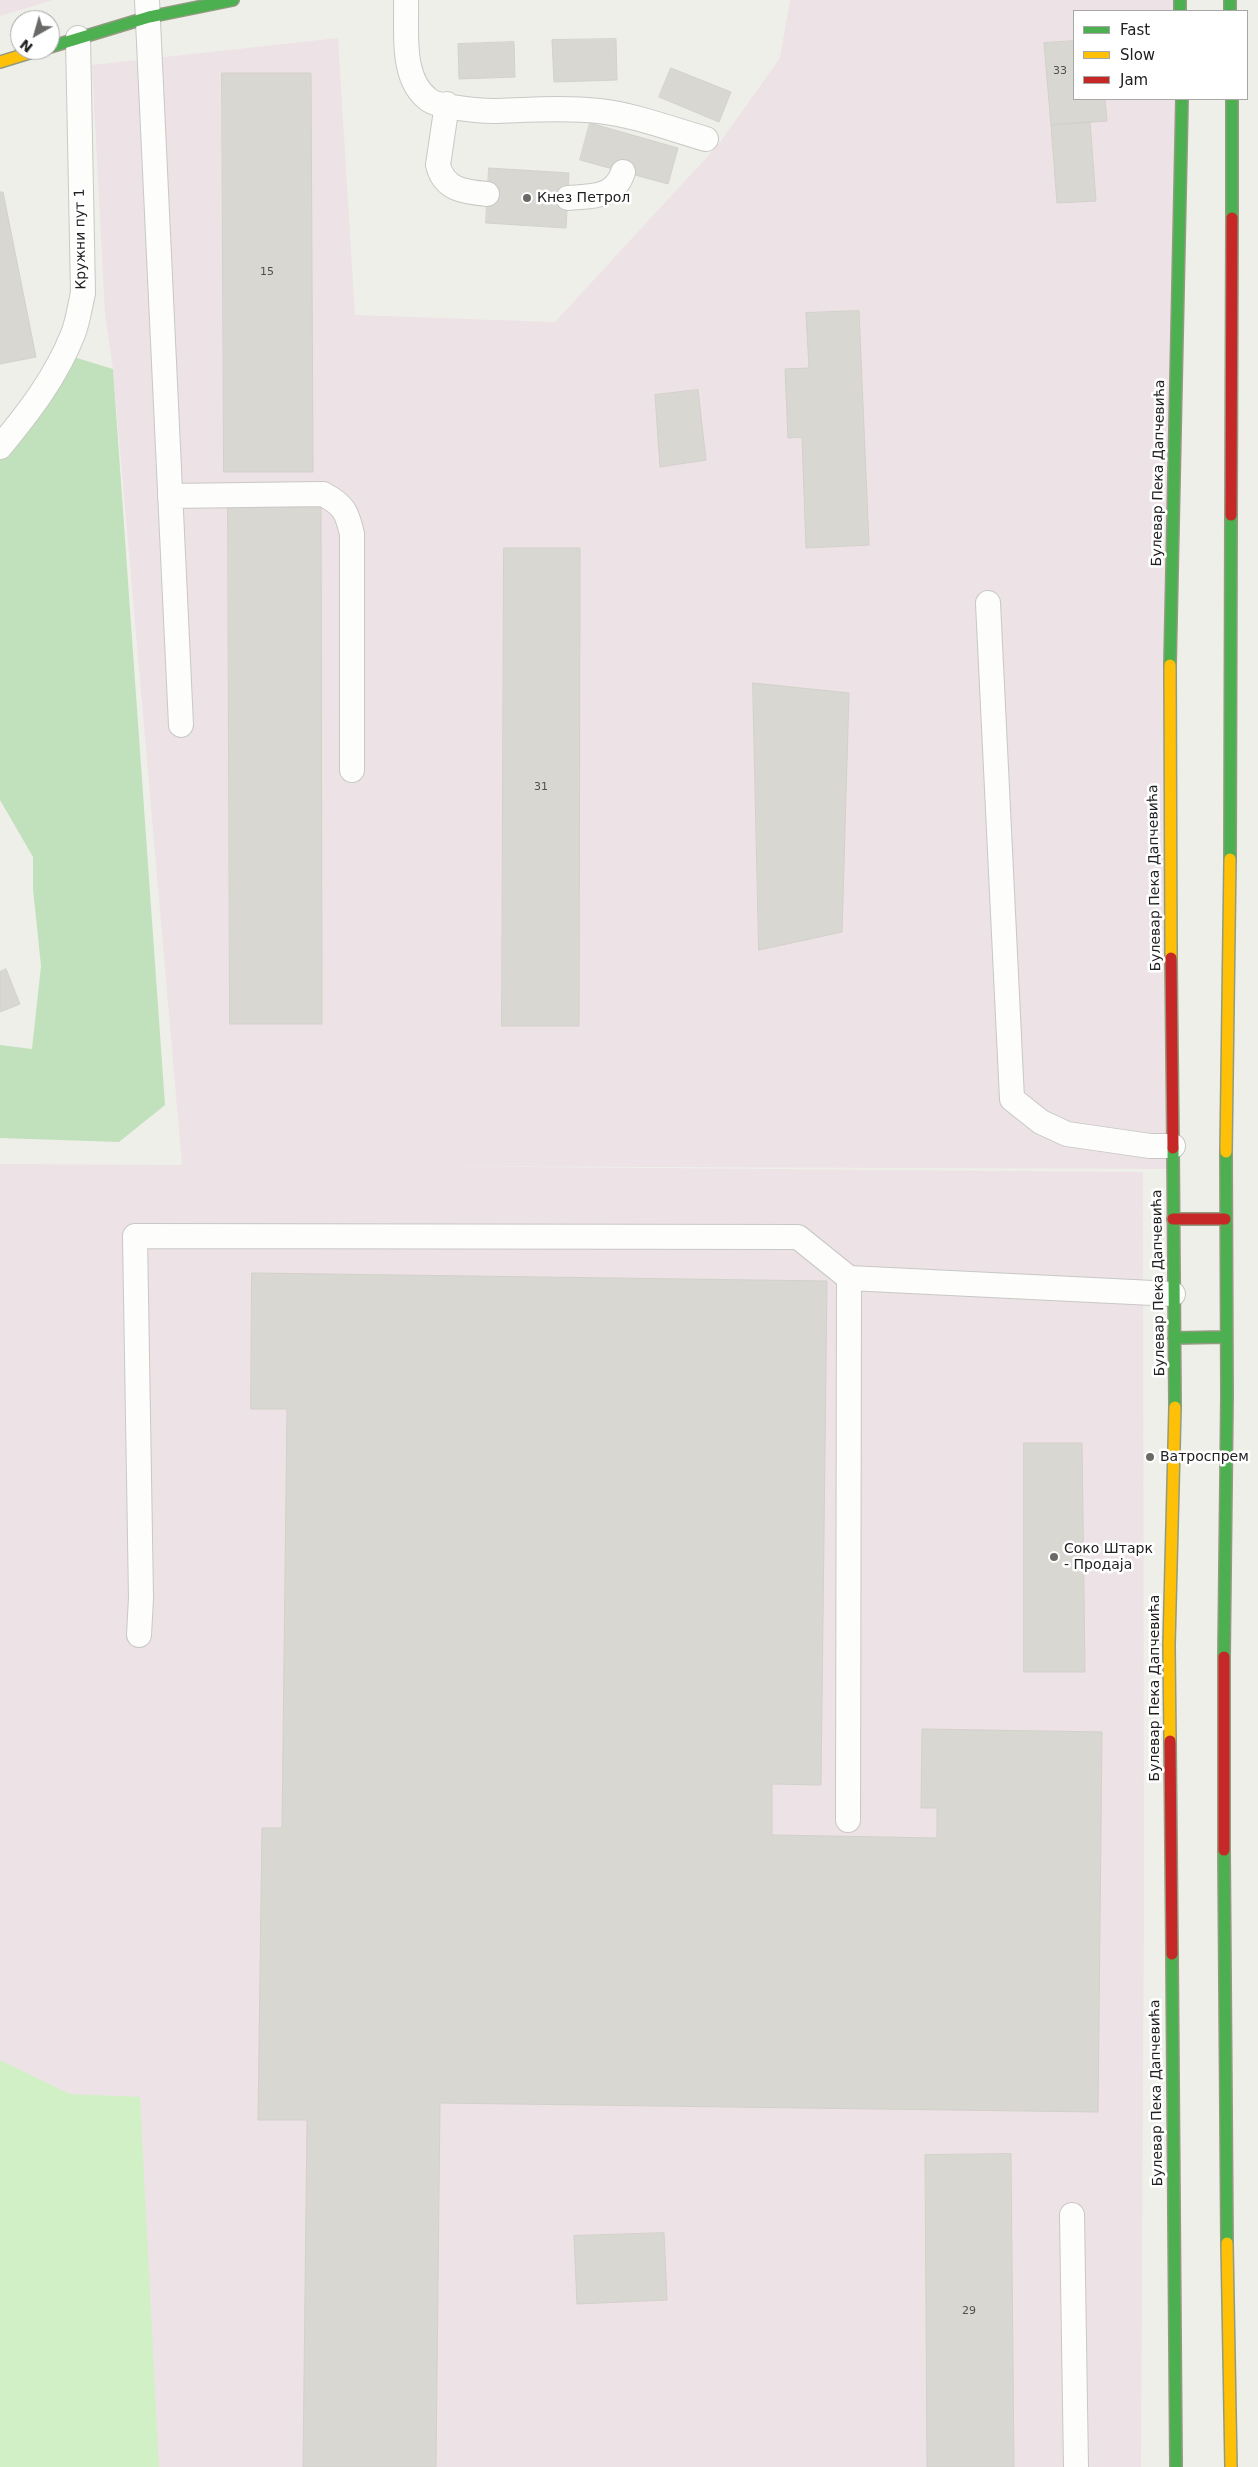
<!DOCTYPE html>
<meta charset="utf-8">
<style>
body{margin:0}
#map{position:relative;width:1258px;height:2467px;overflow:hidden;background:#efefe9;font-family:"DejaVu Sans",sans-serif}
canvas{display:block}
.legend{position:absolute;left:1073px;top:10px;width:175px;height:90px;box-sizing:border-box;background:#fff;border:1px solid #a6a6a6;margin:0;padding:6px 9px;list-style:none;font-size:15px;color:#212121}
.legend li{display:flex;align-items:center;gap:10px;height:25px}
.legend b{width:25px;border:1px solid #a6a6a6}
.north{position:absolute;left:10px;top:10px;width:50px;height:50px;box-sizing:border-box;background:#fff;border:1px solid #a6a6a6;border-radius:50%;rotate:218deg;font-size:14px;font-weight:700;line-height:20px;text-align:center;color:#212121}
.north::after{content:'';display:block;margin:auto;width:18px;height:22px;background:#696967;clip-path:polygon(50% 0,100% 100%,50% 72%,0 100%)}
</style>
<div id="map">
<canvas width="1258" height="2467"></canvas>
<ul class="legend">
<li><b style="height:6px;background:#4caf50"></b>Fast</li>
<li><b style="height:6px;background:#ffc107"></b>Slow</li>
<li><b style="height:6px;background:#c62828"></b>Jam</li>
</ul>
<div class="north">N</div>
</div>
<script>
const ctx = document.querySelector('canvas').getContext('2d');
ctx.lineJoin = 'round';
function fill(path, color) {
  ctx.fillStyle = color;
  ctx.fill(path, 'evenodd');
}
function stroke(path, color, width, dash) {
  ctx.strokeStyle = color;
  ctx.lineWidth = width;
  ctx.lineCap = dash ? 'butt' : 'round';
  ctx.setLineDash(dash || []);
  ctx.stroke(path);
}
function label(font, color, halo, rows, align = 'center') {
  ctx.font = font + ' "DejaVu Sans",sans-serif';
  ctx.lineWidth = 5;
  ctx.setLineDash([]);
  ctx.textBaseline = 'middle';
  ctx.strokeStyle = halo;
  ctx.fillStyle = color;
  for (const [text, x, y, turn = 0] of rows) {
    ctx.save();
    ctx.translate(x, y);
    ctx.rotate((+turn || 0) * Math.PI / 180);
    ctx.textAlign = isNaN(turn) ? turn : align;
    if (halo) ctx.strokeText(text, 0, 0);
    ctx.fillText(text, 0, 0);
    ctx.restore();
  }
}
const industrial = new Path2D(`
 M0,0H53L0,16Z
 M790,0H1180V11H1074V99H1182L1172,1169L402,1166L1143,1172L1144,1903L1141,2467H0V1164L182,1165L113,369L105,315L92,65L338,38L355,315L555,322L718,145L780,58Z`);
const grass = new Path2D(`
 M0,2060L70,2094L140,2097L159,2467H0Z`);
const forest = new Path2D(`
 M64,354L113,369L165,1105L119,1142L0,1138V1045L32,1049L41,966L33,889V857L0,800V447Z`);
const building = new Path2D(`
 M616,39L617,80L554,82L552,40Z
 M1074,41V99H1105L1107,121L1051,125L1044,43Z
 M514,42L515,77L459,79L458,44Z
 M671,68L731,92L719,122L659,97Z
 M222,73H311L313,472H224Z
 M1090,122L1096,201L1057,203L1051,125Z
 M590,123L678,148L668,184L580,160Z
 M489,168L569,173L566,228L486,223Z
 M0,192H3L36,357L0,364Z
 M859,311L869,545L806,548L802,437L788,438L785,369L809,368L806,313Z
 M698,390L706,460L660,467L655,395Z
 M228,505H321L322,1024H230Z
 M504,548H580L579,1026H502Z
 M753,683L849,693L842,932L759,950Z
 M6,969L20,1004L0,1012V972Z
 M252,1273L827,1281L821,1785L772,1784V1835L937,1838V1808H921L922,1729L1102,1732L1098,2112L440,2103L436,2467H303L307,2120H258L262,1828H282L287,1409H251Z
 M1024,1443H1082L1085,1672H1024Z
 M1011,2154L1014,2467H927L925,2155Z
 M664,2233L667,2300L577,2304L574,2236Z`);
const lane = new Path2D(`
 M147,0L181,725
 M406,0C407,31 400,79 429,100C439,107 479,111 493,111C528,110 564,107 599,111C635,115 671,129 706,139
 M447,104L438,165C444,190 465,192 487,194
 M568,198C591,196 615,198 623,172
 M0,447C29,412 56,377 73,334C78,321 80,306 83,293L78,38
 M170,496L323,494C344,505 347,512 352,534V770
 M988,603L1012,1099L1041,1122L1067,1134L1150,1146H1173
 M139,1635L141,1598L135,1236L798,1237L849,1278
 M848,1820L849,1278L1173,1294
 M1072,2215L1076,2467`);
const fast = new Path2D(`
 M1180,0V11
 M1230,0V11
 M50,47L149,17L233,0
 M1232,218V99
 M1170,665L1182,99
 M1230,859L1231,515
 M1173,1148L1175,1407
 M1174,1338L1225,1337
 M1224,1657L1227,1395L1226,1152
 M1224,1850L1227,2243
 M1172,1954L1176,2467`);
const slow = new Path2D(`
 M0,62L39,50
 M1170,665L1171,958
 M1226,1152L1230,859
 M1170,1741L1169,1645L1175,1407
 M1227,2243L1231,2467`);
const jam = new Path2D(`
 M1231,515L1232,218
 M1171,958L1173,1148
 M1173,1219H1225
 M1224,1657V1850
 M1170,1741L1172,1954`);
const markers = [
 [527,198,5,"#696967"],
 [1150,1457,5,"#696967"],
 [1054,1557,5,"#696967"]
];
const numberNames = [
 ["33",1060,71],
 ["15",267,272],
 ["31",541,787],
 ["29",969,2311]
];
const poiNames = [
 ["Кнез Петрол",537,198],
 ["Ватроспрем",1160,1457],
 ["Соко Штарк",1064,1549],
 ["- Продаја",1064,1565]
];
const streetNames = [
 ["Кружни пут 1",81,239,-91],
 ["Булевар Пека Дапчевића",1159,473,-89],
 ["Булевар Пека Дапчевића",1155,878,-91],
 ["Булевар Пека Дапчевића",1159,1283,-91],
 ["Булевар Пека Дапчевића",1155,1688,-90],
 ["Булевар Пека Дапчевића",1157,2093,-91]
];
fill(industrial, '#ede2e6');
fill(grass, '#d1f0c5');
fill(forest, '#c0e1bc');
fill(building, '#d8d7d2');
stroke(building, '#d2d1ca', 1);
stroke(lane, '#c8c8c5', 26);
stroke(fast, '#929b7f', 14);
stroke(slow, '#929b7f', 14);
stroke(jam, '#929b7f', 14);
stroke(lane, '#fdfdfc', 24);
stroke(fast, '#4caf50', 11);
stroke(slow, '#ffc107', 11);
stroke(jam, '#c62828', 11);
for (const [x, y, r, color] of markers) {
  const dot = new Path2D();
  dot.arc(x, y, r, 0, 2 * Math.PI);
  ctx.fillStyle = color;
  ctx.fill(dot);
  stroke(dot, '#fff', 2);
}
label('11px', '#50504e', null, numberNames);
label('14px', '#212121', '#fff', poiNames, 'left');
label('14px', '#212121', '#fff', streetNames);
</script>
